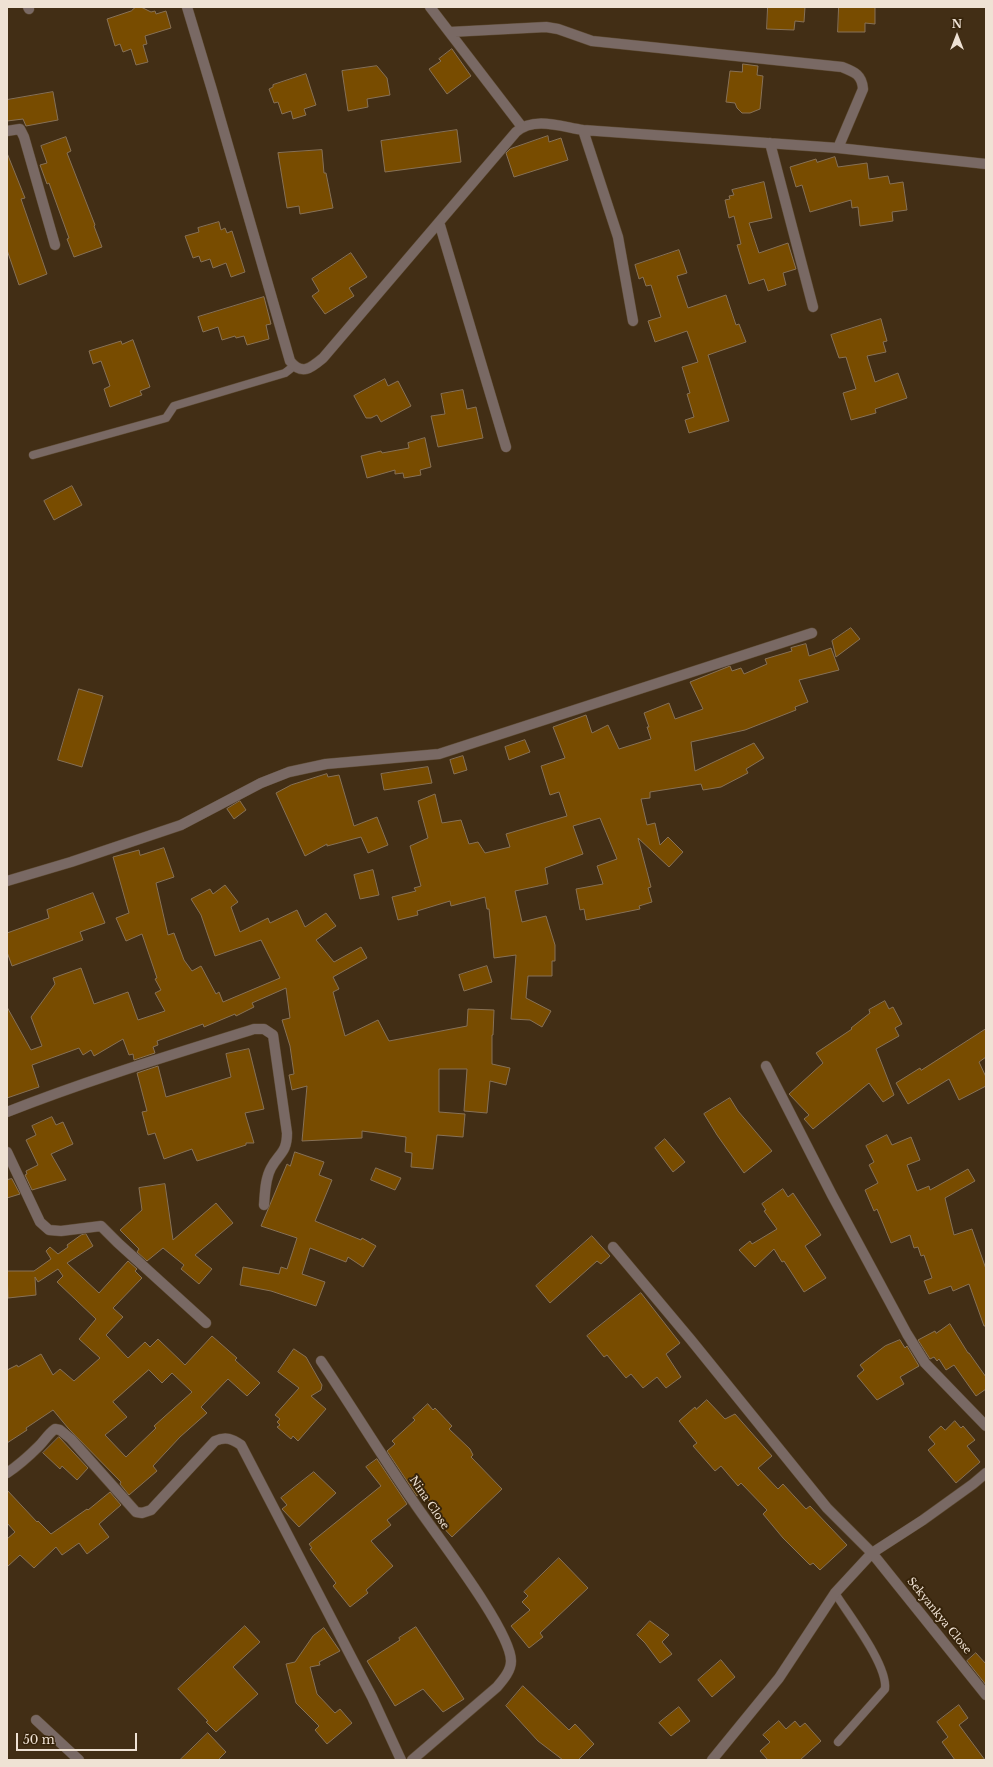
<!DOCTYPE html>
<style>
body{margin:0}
#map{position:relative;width:993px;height:1767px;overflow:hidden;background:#422e15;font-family:"Libre Baskerville",serif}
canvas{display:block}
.frame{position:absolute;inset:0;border:8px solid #efe2d4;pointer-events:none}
.north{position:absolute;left:937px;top:16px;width:40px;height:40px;-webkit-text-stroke:3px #37240b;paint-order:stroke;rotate:0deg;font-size:11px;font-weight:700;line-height:16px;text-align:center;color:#efe2d4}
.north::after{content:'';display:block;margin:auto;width:14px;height:18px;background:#efe2d4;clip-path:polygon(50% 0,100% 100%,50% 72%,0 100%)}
.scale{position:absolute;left:16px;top:1733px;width:121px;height:18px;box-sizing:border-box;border:2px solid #efe2d4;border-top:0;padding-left:5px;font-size:12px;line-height:14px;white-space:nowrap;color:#efe2d4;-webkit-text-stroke:3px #37240b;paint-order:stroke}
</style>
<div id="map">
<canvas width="993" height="1767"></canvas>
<div class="frame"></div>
<div class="north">N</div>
<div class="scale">50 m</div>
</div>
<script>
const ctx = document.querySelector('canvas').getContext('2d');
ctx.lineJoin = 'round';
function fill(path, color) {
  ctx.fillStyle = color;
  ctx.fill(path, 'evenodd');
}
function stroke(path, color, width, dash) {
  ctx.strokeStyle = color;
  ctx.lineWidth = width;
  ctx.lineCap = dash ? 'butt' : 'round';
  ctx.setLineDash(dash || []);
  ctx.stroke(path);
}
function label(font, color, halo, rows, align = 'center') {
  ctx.font = font + ' "Libre Baskerville",serif';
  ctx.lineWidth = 4;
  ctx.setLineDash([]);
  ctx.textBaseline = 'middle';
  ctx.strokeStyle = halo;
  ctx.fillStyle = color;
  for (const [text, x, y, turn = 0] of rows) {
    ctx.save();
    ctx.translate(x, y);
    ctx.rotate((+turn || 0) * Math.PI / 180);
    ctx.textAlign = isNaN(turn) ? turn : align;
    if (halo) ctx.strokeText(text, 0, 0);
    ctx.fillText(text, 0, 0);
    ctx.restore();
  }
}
const building = new Path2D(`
 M136,7H141L151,12L155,11L156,14L166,11L171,28L145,36L147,44L143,45L148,62L136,65L131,49L123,52L120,44L115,46L107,19L131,11Z
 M768,7H805L804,22L795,21L794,30L767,29Z
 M839,7H875V24L865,23V32H838Z
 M452,49L471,76L447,94L429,69L441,61L439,59Z
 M743,64L758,66L757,75L763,76L760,109L750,113H742L737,108L735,103L726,102L730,71L742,72Z
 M377,66L387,78L390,95L367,99L368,107L348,111L342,71Z
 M306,74L316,105L304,109L306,115L293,119L291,111L282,114L278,102L274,103L269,89L273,87V85Z
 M53,92L58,120L26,126L23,119L7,121V100Z
 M457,130L461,162L385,172L381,141Z
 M548,136L549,142L561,138L568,160L514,177L506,153L510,149Z
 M66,137L71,151L67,153L95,225L94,226L102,247L74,257L67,239L69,238L49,183L47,184L40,165L47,163L41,146Z
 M322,150L324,173H326L333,208L300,214L299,206L287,208L278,153Z
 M7,153L25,198L21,199L47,274L19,285L7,250Z
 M835,157L838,167L867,163L869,179L888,176L890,184L903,182L907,210L892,212L893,221L860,226L858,207L852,208L851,200L810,212L802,185L796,187L790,167L816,159L817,162Z
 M764,182L772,218L749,223L759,253L788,243L796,269L783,273L786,285L768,291L764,279L749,284L737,245L741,244L734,216L729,218L725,200L730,199L729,196L734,195L732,190Z
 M219,222L221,230L225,228L227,233L232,231L245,272L231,277L226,263L213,268L210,259L201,262L199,256L193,258L185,236L199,232L198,228Z
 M679,250L687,273L677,276L688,308L726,295L736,325L739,324L746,342L708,355L729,421L689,433L685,420L694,417L687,394L690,393L682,367L698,362L687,331L655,342L648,321L661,317L651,285L646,286L643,277L639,279L635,265Z
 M351,253L367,277L349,288L354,296L325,314L312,296L319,291L312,279Z
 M264,297L271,324L266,325L269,339L247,345L244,336L236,338L235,336L222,340L218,327L203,332L198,317Z
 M881,319L887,341L883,342L886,352L867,356L875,382L898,373L907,398L875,409L876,413L851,420L843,393L856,389L846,357L839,358L831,335Z
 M133,340L150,387L140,391L142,395L110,407L104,389L110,386L101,361L93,364L89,351L121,341L122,344Z
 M385,379L388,386L398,381L411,406L381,422L377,415L371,418H366L354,396Z
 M463,390L467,409L476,407L483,438L438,447L431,416L445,414L441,394Z
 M425,438L431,467L420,470L421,475L404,478L403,473L395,474V470L367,478L361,456L381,451L382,453L409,448L408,443Z
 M72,486L82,505L54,520L44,501Z
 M851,628L860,639L836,657L832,641Z
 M806,644L809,656L831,648L839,670L799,680L808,702L795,707L796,710L745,730L691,742L695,771L754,743L764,758L746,769L748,773L721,787L703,790L701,784L650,792V798L641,799L647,825L655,823L660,845L668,837L683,852L669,867L638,838L651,887L648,888L652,902L639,906L640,909L586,920L584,909L580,910L576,889L603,884L597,866L617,859L600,818L573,826L583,854L545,868L548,884L515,891L522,922L546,916L555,945V961H552V976H528L526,998L551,1011L542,1027L530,1020L511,1019L516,955L494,958L489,909H487L485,897L451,906L450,901L417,911L418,915L398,920L392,897L416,891L414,888L421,886L410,846L428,838L418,801L435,794L442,823L461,820L469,844L478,842L485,853L510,847L506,834L567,816L559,792L550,795L541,766L565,758L553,727L586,715L592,733L608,725L619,749L651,739L647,727H649L644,713L669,703L675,719L703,709L690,682L730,666L732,671L741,668L744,674L767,664L765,659L792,651L791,648Z
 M79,689L103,696L82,767L58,760Z
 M525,740L530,752L509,760L505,747Z
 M463,756L467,770L454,774L450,760Z
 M428,767L432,783L384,790L381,774Z
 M327,774L328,777L339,775L354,826L377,817L388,845L368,853L361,837L327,846V844L305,856L276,793L291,785Z
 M240,801L246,810L234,819L227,809Z
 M164,848L174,877L156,883L168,935L174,933L184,960L192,971L201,966L216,994L219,992L223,1002L280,978L261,940L215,956L201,915L191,899L210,889L213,894L225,885L238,902L231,907L240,932L268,918L270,923L297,910L305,927L326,913L336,926L316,940L334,962L361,947L367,958L333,977L339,989L333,992L345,1036L378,1020L389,1041L467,1026L468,1009L494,1010L493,1035H492V1064L510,1068L506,1085L490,1081L487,1113L464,1111L467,1069H439V1112L465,1114L463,1137L437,1135L433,1169L411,1167L412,1153L405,1152L406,1137L362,1131V1138L302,1141L307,1086L292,1090L289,1075L294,1074L290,1046L282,1020L290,1018L286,988L252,1003L254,1007L236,1016L235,1014L204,1027L203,1024L157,1041L158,1045L153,1047L155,1053L134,1060L133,1054L129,1055L123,1039L94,1056L91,1050L83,1055L79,1048L32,1065L39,1087L7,1098V1007L31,1050L42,1046L31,1017L55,984L53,978L81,968L94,1004L128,992L138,1020L165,1011L155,993L161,990L155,979L157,978L142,934L126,941L116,918L129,913L113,857L139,850L140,855Z
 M373,870L379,895L360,899L354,875Z
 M93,893L105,923L80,932L83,940L12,966L7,952V933L49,918L47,910Z
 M487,966L492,982L464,991L459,975Z
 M885,1001L889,1009L893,1007L902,1024L895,1028L899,1036L876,1049L894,1095L883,1102L869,1083L813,1129L804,1119L809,1115L789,1094L823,1063L816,1053L852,1029L851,1028L870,1013L869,1010Z
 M986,1029V1057L979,1062L986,1077V1086L959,1100L949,1079L908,1104L896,1083L920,1068L921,1070Z
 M249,1049L264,1109L245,1113L254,1143H246V1145L197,1161L192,1149L164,1159L155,1133L148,1135L142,1112L147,1111L137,1073L158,1066L166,1097L231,1077L226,1054Z
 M730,1098L738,1111L772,1151L744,1173L717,1135L704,1114Z
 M52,1117L56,1125L63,1122L73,1144L51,1154L66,1180L32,1190L25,1175L27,1174L26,1171L38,1165L26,1140L36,1135L32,1126Z
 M887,1135L892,1145L911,1137L920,1160L907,1165L917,1191L929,1186L930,1190L968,1169L975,1181L945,1198L954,1235L972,1229L986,1269V1326H984L969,1284L953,1291L951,1286L929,1294L924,1281L932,1278L924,1255L921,1256L918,1247L914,1248L910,1235L891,1243L877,1209L874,1211L865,1190L878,1183L869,1165L874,1162L866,1146Z
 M665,1139L685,1162L673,1172L655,1148Z
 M295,1152L324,1162L319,1175L332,1180L315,1221L361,1240L362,1238L376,1246L363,1267L348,1257L346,1262L310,1248L302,1274L325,1282L316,1306L271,1291L240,1285L243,1267L279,1274L281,1267L287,1269L297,1238L261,1226L287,1164L290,1166Z
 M376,1168L401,1178L395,1190L371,1180Z
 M12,1179L20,1194L7,1198V1180Z
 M165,1184L173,1240L216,1203L233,1223L195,1255L212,1269L199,1284L181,1269L184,1265L163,1248L147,1261L137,1252L139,1249L120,1230L142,1210L139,1188Z
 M783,1189L788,1197L793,1193L821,1235L805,1246L826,1278L804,1292L784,1261L782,1262L774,1249L755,1267L739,1250L750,1241L752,1244L777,1229L764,1211L766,1210L762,1204Z
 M86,1234L93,1246L67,1263L99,1293L128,1261L137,1269L135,1271L142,1278L113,1308L123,1317L106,1335L128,1358L145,1342L150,1347L158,1339L185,1365L212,1336L237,1358L235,1360L260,1383L247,1396L228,1379L201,1407L207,1413L180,1437L153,1466L157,1471L129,1495L120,1484L121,1482L68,1428L53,1410L26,1428L27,1430L7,1443V1370L17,1365L18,1367L41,1354L53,1375L60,1369L74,1381L100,1358L79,1339L96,1319L57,1282L63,1276L58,1269L38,1282L35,1277L36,1295L8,1298L7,1271H34L51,1259L46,1251L50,1247L58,1254L68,1247L67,1245L81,1235ZM149,1370L162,1383L172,1373L192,1392L154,1426L156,1428L126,1457L105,1435L127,1417L113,1402Z
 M592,1236L610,1256L601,1264L597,1261L550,1303L536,1286Z
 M641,1293L680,1343L666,1354L681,1377L666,1388L657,1377L643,1388L631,1374L626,1378L607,1355L604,1357L587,1336Z
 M950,1324L968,1353H969L986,1377V1389L976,1396L954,1365L946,1370L939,1359L937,1361L934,1357L930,1359L918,1340L935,1331L936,1333Z
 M900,1340L905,1348L907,1346L919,1366L900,1377L904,1384L877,1400L857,1376L864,1370L860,1365L885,1346Z
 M294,1349L306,1357L322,1385L321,1390L311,1396L326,1409L298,1441L293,1436L291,1439L277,1427L280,1425L277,1422L280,1419L275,1415L299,1388L278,1372Z
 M707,1400L725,1419L735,1414L772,1456L758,1468L778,1489L783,1484L806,1509L810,1506L847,1545L820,1570L813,1563L810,1565L783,1538L763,1514L767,1510L741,1483L738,1486L721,1466L715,1471L693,1446L697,1443L679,1421L695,1407L696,1409Z
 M428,1404L433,1410L435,1408L452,1426L449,1429L470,1449L473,1455L471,1457L502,1489L452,1537L437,1521L441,1516L438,1514L440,1512L421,1493L417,1496L387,1451L395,1444L392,1441L415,1420L413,1418Z
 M955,1421L961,1428L963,1426L975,1440L967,1446L980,1462L956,1483L928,1450L935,1444L929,1437L941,1426L945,1430Z
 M59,1437L88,1468L77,1480L62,1466L60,1469L43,1453Z
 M377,1459L407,1504L387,1520L391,1525L371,1541L393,1566L366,1590L368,1593L350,1607L333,1586L336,1583L310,1549L312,1548L309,1544L381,1486L366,1467Z
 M314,1472L336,1493L299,1527L282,1509L287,1505L281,1498Z
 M7,1490L37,1522L38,1521L51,1534L87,1509L88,1510L110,1492L121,1505L99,1524L109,1537L87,1554L79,1543L62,1555L56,1547L34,1568L20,1555L7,1567V1539L15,1532L7,1523Z
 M559,1558L588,1588L540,1633L543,1637L529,1648L511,1626L530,1610L522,1602L528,1596L524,1592Z
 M650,1621L669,1635L662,1642L672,1654L660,1663L645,1643L637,1635Z
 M245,1626L260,1642L233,1667L258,1694L216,1732L206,1722L208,1721L178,1689Z
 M416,1627L464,1699L443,1712L423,1689L395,1706L367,1661L400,1640L399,1638Z
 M324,1628L340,1651L319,1662L320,1665L310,1667L317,1694L335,1713L340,1709L352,1723L327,1744L315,1730L319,1726L296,1703L286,1664L295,1662L313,1636Z
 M976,1653L986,1664V1685L967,1661Z
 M721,1660L735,1677L712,1697L698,1680Z
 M523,1686L569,1730L575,1724L594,1744L578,1760H563L538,1741L506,1706Z
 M959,1705L968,1718L959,1725L985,1760H955L942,1742L948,1737L937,1722Z
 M679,1707L690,1721L671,1736L659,1723Z
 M779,1721L786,1729L795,1721L800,1727L805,1723L821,1741L800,1760H768L760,1751L770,1742L763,1735Z
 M208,1733L226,1752L218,1760H180Z`);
const service = new Path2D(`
 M33,455L166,418L174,406L285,373L294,366
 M835,1593C848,1614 888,1665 885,1689L838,1742`);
const minor = new Path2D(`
 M28,7L29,9
 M187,7L212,90L290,361C302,376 311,368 323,358L516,132C534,116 562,127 583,130L838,148L986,164
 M430,7L522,127
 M450,32L546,27L558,29L592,41L842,67C855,72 862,75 863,89L838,148
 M583,130L618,237L633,321
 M7,131L20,129L24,137L55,245
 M770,143L813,307
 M439,222L506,447
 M7,881L71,862L181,825L261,783L289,772L326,764L439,754L812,633
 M766,1066L832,1195L907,1334L925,1363L986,1426
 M7,1112C88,1080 171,1055 254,1029H264L273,1035L287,1133C287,1153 279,1153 271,1168C265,1179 265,1193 264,1205
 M7,1152L40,1222L49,1230L61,1231L101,1226L118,1243L206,1323
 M613,1247L691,1340L827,1508L872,1553L986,1695
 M321,1361C352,1407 381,1455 413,1501C433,1531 511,1630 511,1661C511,1671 503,1680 497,1687L412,1760
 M7,1473C19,1465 29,1456 39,1446C45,1440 48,1434 55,1429L60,1430L71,1439L136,1512L142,1513L151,1510L215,1441C226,1436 232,1439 241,1445L372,1697L401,1760
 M36,1720L79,1760
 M712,1760L779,1678L835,1593L872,1553L923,1520L973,1484L986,1473`);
const streetNames = [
 ["Nina Close",429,1503,56],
 ["Sekyankya Close",939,1616,51]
];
fill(building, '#784c00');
stroke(building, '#877156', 1);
stroke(service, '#5e4b34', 9);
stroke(minor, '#5e4b34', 11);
stroke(service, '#796964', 8);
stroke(minor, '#796964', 10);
label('11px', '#efe2d4', '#37240b', streetNames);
</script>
